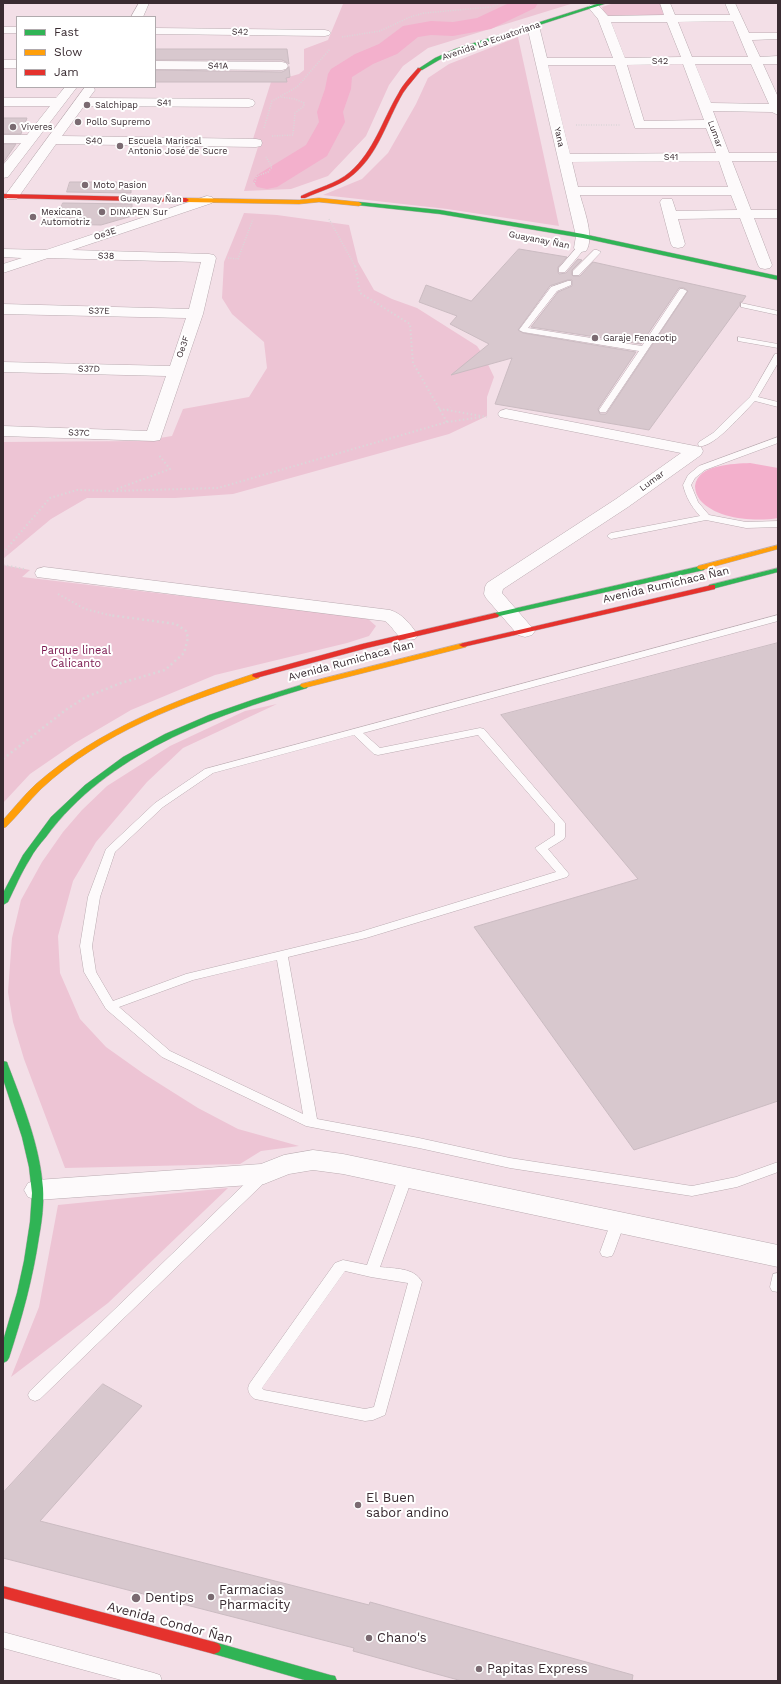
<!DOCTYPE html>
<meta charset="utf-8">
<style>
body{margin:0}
#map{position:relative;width:781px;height:1684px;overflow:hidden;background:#f3dfe7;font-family:"Work Sans",sans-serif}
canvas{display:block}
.frame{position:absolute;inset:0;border:4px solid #392b31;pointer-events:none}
.legend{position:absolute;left:16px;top:16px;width:140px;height:72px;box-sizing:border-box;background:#fff;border:1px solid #b0aaad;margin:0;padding:5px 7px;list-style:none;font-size:12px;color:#392b31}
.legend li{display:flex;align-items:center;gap:8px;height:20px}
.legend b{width:20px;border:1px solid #b0aaad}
</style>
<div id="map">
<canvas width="781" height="1684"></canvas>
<div class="frame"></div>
<ul class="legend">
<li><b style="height:5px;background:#30b455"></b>Fast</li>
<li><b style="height:5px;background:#ff9f0a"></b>Slow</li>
<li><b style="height:5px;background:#e5322d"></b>Jam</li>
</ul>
</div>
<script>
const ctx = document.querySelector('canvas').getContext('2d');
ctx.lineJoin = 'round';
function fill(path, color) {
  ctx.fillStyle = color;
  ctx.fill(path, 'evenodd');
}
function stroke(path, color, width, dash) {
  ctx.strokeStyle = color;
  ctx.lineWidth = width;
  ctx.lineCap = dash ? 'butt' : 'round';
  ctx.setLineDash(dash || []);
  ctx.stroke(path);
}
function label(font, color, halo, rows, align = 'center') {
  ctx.font = font + ' "Work Sans",sans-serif';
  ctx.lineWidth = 4;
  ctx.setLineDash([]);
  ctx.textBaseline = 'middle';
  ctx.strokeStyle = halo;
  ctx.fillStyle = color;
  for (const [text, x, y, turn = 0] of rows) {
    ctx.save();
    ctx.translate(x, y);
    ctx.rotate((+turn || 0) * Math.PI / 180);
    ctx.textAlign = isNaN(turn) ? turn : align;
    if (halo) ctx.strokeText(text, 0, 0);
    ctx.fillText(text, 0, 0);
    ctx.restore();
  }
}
const green = new Path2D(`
 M499,3H574L428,48L403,66L389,85L366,136L328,176L291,189L244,191L258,147L253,139L271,82L299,74L304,70V49L328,40L343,4H495Z
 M614,3H662L668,18H606L602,7Z
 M518,37L559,226L447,209L323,195L362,179L388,153L416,104L428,78L449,64Z
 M244,213L277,215L349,225L358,262L374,290L392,299L417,308L477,346L485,358L494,377L487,397V416L449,434L233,494L175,498H87L51,519L3,559V442L141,441L172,436L183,409L249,397L267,368L264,342L232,314L222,298L224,262Z
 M3,565L30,570L22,577L367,618L376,626L369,636L347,643L215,675L131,710L75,743L30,774L3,803Z
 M277,704L183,748L147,782L96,842L73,881L58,936L60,973L80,1019L106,1047L144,1074L198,1108L238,1129L299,1146L261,1151L240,1164L65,1168L24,1059L13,1022L8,992L12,938L21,900L42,862L63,832L82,810L107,786L170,746L245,711Z
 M228,1188L108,1303L11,1377L39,1307L58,1205Z`);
const water = new Path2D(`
 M750,463L778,468V518C755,522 716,519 700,500C697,496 695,491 695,486C698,464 733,464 750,463Z`);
const river = new Path2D(`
 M509,3H538L535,8L491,29L453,36L431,35L418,37L397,54L373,64L352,77L351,89L343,112L345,122L327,156L277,187L267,189L257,187L253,181L257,175L306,145L319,122L317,112L325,89L328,74L331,69L355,54L379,44L403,26L431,21L453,22L477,18Z`);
const building = new Path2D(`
 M155,49H287L289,64L286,62L282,60H155Z
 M289,67L290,77L286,78L287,82H155V70L282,72L286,70Z
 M3,118H27L21,134H3Z
 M3,144H16L3,163Z
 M70,182H131V193L67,192Z
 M63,203L132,204V216L101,225L55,224Z
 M519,249L567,257L558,267V272L559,274L566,273L578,259L582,260L572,270V275L573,276H580L593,262L746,296L742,302H740V305L649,430L495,404L512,358L451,375L489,344L450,324L457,316L419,302L426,285L471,301ZM568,280H572V286L558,292L531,327L641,344L679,288H684L688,291L606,414H600L598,409L636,352L523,333L518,330L550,286Z
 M778,643V1101L634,1150L474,927L638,879L501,715Z
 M103,1384L142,1406L40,1521L369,1605L370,1602L633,1675L632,1681H462L353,1651L354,1648L3,1558V1493Z`);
const pathFar2 = new Path2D(`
 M342,37L380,31L410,17L424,13L491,7L500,3
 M576,125H621
 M264,128L272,101L297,87L330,49
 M272,136L293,135L295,113L304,106V103L295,99L280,97
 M254,184L257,176L268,172L272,167L266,157
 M329,219L355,266
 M228,258L238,259L253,219`);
const pathFar1 = new Path2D(`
 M439,409L447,410L450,407
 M447,410L487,417
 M447,422L482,417
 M117,489L170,469L158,454
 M3,553L50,498L77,490L113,491L218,488L447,422L413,363L410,324L360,293L355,265
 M3,565L24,569
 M58,594L85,609L113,616`);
const path = new Path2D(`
 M3,759L67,709L86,697L121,683L165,670L184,653L188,638L186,631L176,624L109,615`);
const lane = new Path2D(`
 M578,246H581L585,248L565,272H559V268Z
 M594,250H597L601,252L579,275H573V271Z
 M568,281H571V285L557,291L528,328L642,346L680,289H683L687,291L606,412H600L599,410L639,351L523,332L519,330L551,287Z
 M741,303L778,311V315L741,307Z
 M738,337L778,344V348L738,341Z
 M775,354H778V363L758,397L778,402V407L755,401C745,411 713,449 699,446L698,444L699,442L713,433L750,397Z
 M778,437V443L705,470L695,478L691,485L698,502L709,515L746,522L778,521V527L746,528L706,520L611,539L607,536L611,533L700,516C691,506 686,497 683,485L688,475L699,466Z
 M778,615V621L363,733L380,748L480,728L484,729L565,823V837L564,839L548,849L569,874L567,877L366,938L288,957L317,1119L419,1138L510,1158L692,1186L736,1177L778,1162V1172L737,1187L692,1196L510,1168L419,1148L306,1126L162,1057L106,1009L84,972L80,946L88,897L106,849L155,803L205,769ZM354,735L374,754L378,755L478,735L555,824V835L535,848L556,872L360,932L186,974L113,1001L96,972L92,946L100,897L115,852L163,807L213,773ZM277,960L303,1114L170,1051L119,1007L193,980Z
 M263,1170L268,1171L270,1175L268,1179L40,1399L35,1401L30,1399L28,1395L30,1391L258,1171Z
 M406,1171L411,1172L413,1176L380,1267C394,1269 414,1267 422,1282L385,1415L373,1420L365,1421L255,1399C249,1395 246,1389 250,1383L335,1263L343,1260L367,1265L399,1176L401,1172ZM345,1271L371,1277L408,1283L374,1407L365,1409L264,1390L262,1388Z
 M618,1217L623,1218L625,1222L614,1252L612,1256L607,1257L602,1256L600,1252L611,1222L613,1218Z
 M778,1273V1292L772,1291L770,1287L773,1274Z
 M3,1632L154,1673L160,1675L162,1681H125L3,1648Z`);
const street = new Path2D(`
 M139,3H149L143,17H131Z
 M660,3H670L675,15H730L725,3H735L749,33H778V39L752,40L760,57L778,56V64H763L778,97V115L772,112L713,111L729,153H778V161H732L751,210H778V218H754L772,265L770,268L765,269L760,268L758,265L740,218L678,219L685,244L683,247L678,248L673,247L671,244L660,202L662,199H672L676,211L737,210L731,195H580C584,210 595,238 586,251L581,252L576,251L574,248L576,236L527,26L529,24H537L539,26L547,58H613L598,19L588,7L590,5H598L608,16L664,15ZM733,21L748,57H692L678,22ZM611,22H667L681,57L625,58ZM683,64L704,120L644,121L627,65ZM695,64H751L769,104L711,103ZM548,65H615L635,128H706L716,153L570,154ZM719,161L728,187H578L572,162Z
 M3,27H17V33H3Z
 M155,28L325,30L329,31L331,33L329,35L325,36L155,34Z
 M3,60H17V68H3Z
 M155,61L282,62L286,63L288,66L286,69L282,70L155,69Z
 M65,87H77L8,177L3,178V165L21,143H3V135H27L50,106H3V98H56Z
 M85,87H93L95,90L89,98L249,99L253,100L255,103L253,106L249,107L84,106L62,136L256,139L261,140L262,143L261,146L256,147L56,144L17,199H7L5,196L7,193Z
 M207,196L212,197L214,200L212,203L72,250L209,254L214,255L216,258L203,314L160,440L154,441L3,436V426L147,431L166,376L3,372V362L170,366L186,318L3,314V304L189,309L201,262L48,258L3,273V264L22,258L3,257V249L46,250Z
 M506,409L695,446L701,447L703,451L701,455L628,507L503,589L502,593L535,631L532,635L525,637L518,635L486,598L484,594L485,587L487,583L616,499L681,453L500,417L498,414L500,411Z
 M44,567L390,610C403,614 410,624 418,635L415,639C397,643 397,630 385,621L37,577L35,573L37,569Z
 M313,1150L343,1154L778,1245V1267L343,1174L313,1170L289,1174L264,1184L37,1200L28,1197L24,1190L28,1183L37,1180L261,1164L284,1155Z`);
const fast = new Path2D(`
 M600,3H607L459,51L439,60L422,70L418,69L435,58L455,49Z
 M359,202L440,210L583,234L778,276V280L583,238L440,214L357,205V203Z
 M701,566L705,568L704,570L495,617L491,615L495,613Z
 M778,568V572L712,589L708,587L709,585Z
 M304,684L308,686L307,688C211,717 108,753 46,837C40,844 34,851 30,859C21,873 15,888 8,902L3,905V893L23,855L51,817L85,785L123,757L165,734L209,715L255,699Z
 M3,1061L7,1062L8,1065C23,1104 40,1146 43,1188C44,1204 42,1221 39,1237C33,1278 22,1318 9,1358L7,1361L3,1363V1341L17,1293L24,1261L30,1222L32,1193L29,1167L22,1137L3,1079Z
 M214,1642L330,1675L335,1676L337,1681H308L214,1654L209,1652L207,1648L209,1644Z`);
const slow = new Path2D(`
 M319,198L359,202L362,204L359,206L319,202L299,204L186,202L183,200L186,198L299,200Z
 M778,545V549L701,570L697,568L698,566Z
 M463,643L467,645L466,647L304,688L300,686L301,684Z
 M253,674H256L260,676L259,678C182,703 102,732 41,789C29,801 18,815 6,827L3,828V820C14,808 24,795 36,784C99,729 175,700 253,674Z`);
const jam = new Path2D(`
 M418,68L422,69C416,77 409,84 403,93C386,122 378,157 349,178C336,187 320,191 305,198H301V196C317,188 336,184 350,172C374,151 382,121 398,94C403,84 411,76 418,68Z
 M3,194L186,198L189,200L186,202L3,198Z
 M712,585H715V589L463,647L459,645L463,643Z
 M495,613L499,615L498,617L367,648L256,678L252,676L253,674L362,644Z
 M3,1586L214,1642L219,1644L221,1648L219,1652L214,1654L3,1598Z`);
const markers = [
 [87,105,4,"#7a6a71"],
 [78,122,4,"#7a6a71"],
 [13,127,4,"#7a6a71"],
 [120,146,4,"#7a6a71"],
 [85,185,4,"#7a6a71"],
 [102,212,4,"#7a6a71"],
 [33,217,4,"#7a6a71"],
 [595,338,4,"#7a6a71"],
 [358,1505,4,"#7a6a71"],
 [211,1597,4,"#7a6a71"],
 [136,1598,5,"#7a6a71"],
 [369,1638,4,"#7a6a71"],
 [479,1669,4,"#7a6a71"]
];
const farStreetnames = [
 ["S42",240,32,1],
 ["Avenida La Ecuatoriana",491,41,-19],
 ["S42",660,61],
 ["S41A",218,66,1],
 ["S41",164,103,1],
 ["Lumar",715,134,70],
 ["Yana",559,137,77],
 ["S40",94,141,1],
 ["S41",671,157],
 ["Guayanay Ñan",151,199,1],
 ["Oe3E",105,234,-18],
 ["Guayanay Ñan",539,240,11],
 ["S38",106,256,1],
 ["S37E",99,311,1],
 ["Oe3F",183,347,-71],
 ["S37D",89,369,1],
 ["S37C",79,433,2],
 ["Lumar",652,481,-36]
];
const farPoinames = [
 ["Salchipap",95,105],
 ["Pollo Supremo",86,122],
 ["Viveres",21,127],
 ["Escuela Mariscal",128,141],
 ["Antonio José de Sucre",128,151],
 ["Moto Pasion",93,185],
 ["Mexicana",41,212],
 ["Automotriz",41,222],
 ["DINAPEN Sur",110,212],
 ["Garaje Fenacotip",603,338]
];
const streetNames = [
 ["Avenida Rumichaca Ñan",666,585,-13],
 ["Avenida Rumichaca Ñan",351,661,-15]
];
const parkNames = [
 ["Parque lineal",76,651],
 ["Calicanto",76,664]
];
const nearPoinames = [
 ["El Buen",366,1498],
 ["sabor andino",366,1513],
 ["Farmacias",219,1590],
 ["Pharmacity",219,1605],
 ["Dentips",145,1598],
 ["Chano's",377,1638],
 ["Papitas Express",487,1669]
];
const nearStreetnames = [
 ["Avenida Condor Ñan",170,1623,15]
];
fill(green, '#edc4d4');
fill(water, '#f3b0cc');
fill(river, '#f3b0cc');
fill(building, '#d8c8ce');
stroke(building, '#cabbc1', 1);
stroke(lane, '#baabb1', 1);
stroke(street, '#baabb1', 1);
stroke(fast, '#baabb1', 1);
stroke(slow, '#baabb1', 1);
stroke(jam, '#baabb1', 1);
stroke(pathFar2, '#dcd6d9', 1.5, [1, 1.5]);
stroke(pathFar1, '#dcd6d9', 2, [1.5, 2.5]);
stroke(path, '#dcd6d9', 2.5, [2, 3]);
fill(lane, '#fdfafb');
fill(street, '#fdfafb');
fill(fast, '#30b455');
fill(slow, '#ff9f0a');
fill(jam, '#e5322d');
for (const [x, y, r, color] of markers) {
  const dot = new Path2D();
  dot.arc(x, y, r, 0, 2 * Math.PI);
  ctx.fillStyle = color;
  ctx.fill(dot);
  stroke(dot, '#fff', 1.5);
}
label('9px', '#392b31', '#fff', farStreetnames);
label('9px', '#392b31', '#fff', farPoinames, 'left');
label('11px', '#392b31', '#fff', streetNames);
label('11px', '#7a164d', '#fff', parkNames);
label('13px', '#392b31', '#fff', nearPoinames, 'left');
label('13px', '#392b31', '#fff', nearStreetnames);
</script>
